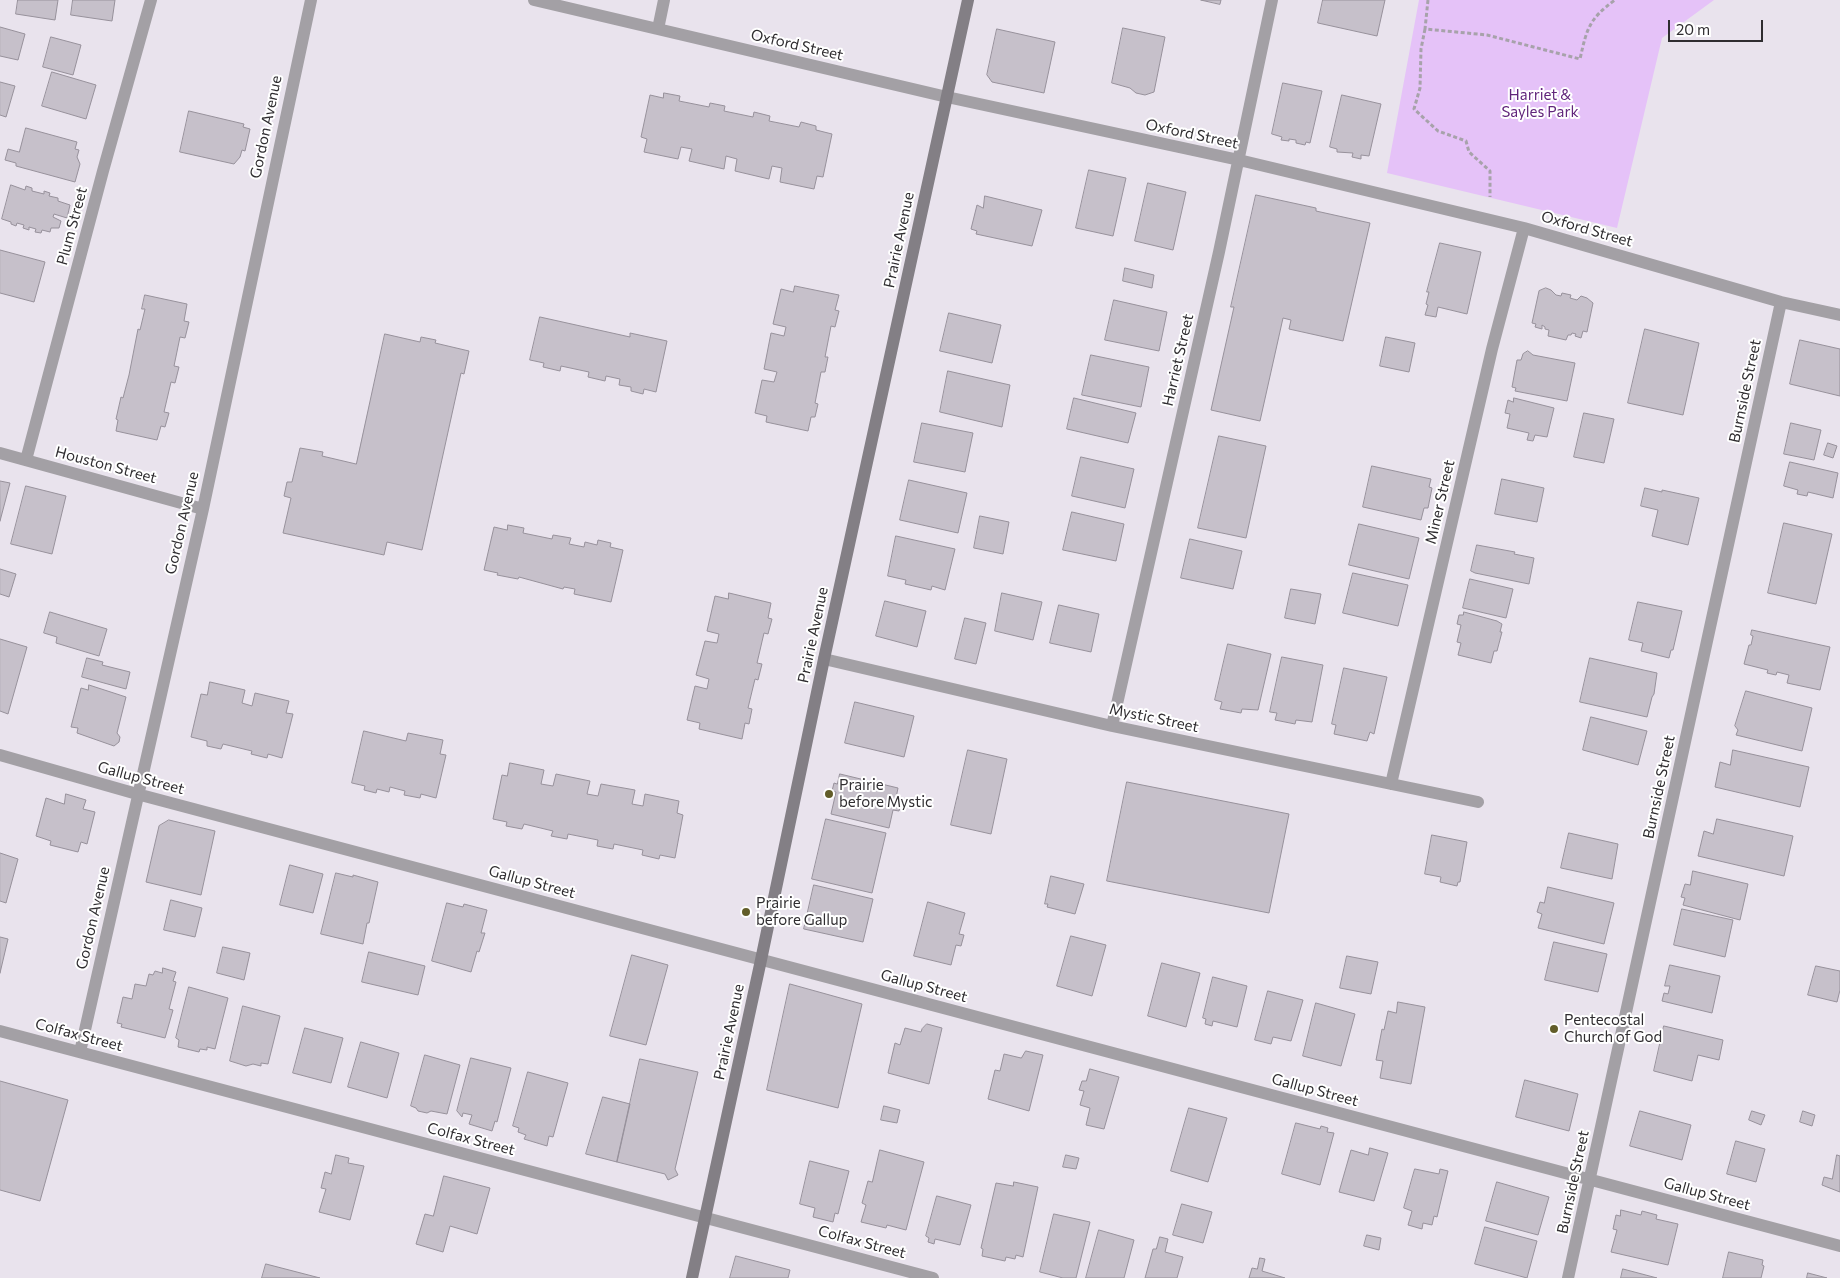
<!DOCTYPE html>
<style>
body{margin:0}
#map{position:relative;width:1840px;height:1278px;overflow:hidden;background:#e9e3ed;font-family:Commissioner,sans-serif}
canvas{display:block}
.scale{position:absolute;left:1668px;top:20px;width:95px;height:22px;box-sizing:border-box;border:2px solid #2f2d30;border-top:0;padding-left:6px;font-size:15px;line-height:18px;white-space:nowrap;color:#2f2d30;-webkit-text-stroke:4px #fff;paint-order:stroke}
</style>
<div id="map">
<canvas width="1840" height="1278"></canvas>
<div class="scale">20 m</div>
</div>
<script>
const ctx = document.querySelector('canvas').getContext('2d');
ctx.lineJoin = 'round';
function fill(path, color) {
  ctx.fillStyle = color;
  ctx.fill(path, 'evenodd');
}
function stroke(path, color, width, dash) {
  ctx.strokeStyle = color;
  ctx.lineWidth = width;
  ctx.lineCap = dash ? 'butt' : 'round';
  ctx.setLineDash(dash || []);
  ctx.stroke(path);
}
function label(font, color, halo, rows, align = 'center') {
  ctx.font = font + ' Commissioner,sans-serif';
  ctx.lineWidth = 4;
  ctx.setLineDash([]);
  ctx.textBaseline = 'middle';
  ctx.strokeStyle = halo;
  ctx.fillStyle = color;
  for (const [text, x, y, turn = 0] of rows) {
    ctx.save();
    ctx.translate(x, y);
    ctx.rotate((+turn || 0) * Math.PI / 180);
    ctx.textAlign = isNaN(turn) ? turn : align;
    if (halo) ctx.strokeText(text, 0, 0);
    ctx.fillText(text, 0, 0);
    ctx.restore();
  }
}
const green = new Path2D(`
 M1419,0H1714L1662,38L1617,228L1387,173Z`);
const building = new Path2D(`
 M18,0H58L55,20L16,14Z
 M73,0H115L112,21L71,15Z
 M1201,0H1221L1220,4Z
 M1323,0H1385L1377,36L1318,23Z
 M0,27L25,34L18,60L0,56Z
 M1123,28L1165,37L1154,92L1145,95L1136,93L1130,88L1112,83Z
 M997,29L1055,42L1044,93L992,82L987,75Z
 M51,37L81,45L73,75L43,67Z
 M52,72L96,85L86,119L42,106Z
 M0,82L15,86L6,117L0,115Z
 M1283,83L1322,91L1310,143L1306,142L1305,145L1296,143V140L1289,139V141L1281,140L1282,137L1272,134Z
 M664,93L680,96L679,101L709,107L710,103L725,106L724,111L753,117L754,112L770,116L769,121L799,127L801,122L816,126V130L832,134L823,177L817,176L814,189L780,182L782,168L772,166L769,179L735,171L737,159L726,156L724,169L689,161L692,149L681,147L678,159L644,152L647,139L641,137L650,95L663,98Z
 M1342,95L1381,104L1369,156L1361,155V159L1352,157L1353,153L1337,152V149L1330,147Z
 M189,111L244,124L243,127L250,129L245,151L242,150L240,157L234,164L180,152Z
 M26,128L77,142L75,149L79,150L77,157L80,164L75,182L16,166V163L5,160L8,149L19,152Z
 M1089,170L1126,178L1113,236L1076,228Z
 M1148,183L1186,192L1173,250L1135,241Z
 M11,185L25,190L26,186L32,188V191L44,194V191L50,193L49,196L58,198V201L70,205L67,218L54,214L53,217L61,221L59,228H51L50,232L42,230L41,233L35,232L36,229L29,227V230L23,228L24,225L17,223L16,226L11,224V222L2,219Z
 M1256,195L1316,208V211L1370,223L1343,341L1289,329L1291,320L1283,318L1260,421L1211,410L1234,307H1231Z
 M985,196L1042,210L1032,246L976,234L977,231L971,229L977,205L983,208Z
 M1440,243L1481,252L1467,314L1438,307L1436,317L1425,315L1428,305L1426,304L1429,292H1427Z
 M0,250L45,262L34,302L0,293Z
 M1125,268L1154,275L1152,288L1123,281Z
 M795,286L839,295L835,310L839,311L835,327L831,326L825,357H828L825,372H821L815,403L818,404L815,417H811L808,431L766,422L767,416L755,413L762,380L774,382L777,372L764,369L771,333L784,336L786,327L773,324L781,289L793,292Z
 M1546,288L1551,290L1556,295L1561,296L1562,293L1571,295L1570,298L1577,300L1581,296L1587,298L1593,303L1587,332L1583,331L1581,338L1575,336L1576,334L1572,333L1571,335H1568L1566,340L1548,336L1549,330L1545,329V327L1542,325V329L1535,327L1536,324L1532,323L1539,291Z
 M145,295L187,304L184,321L189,322L185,338L180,337L174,366L179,367L175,383L171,382L164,412L169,413L165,427L161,426L157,440L116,431L118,420L116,419L121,397L123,398L129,375L138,329L140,330L145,309H142Z
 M1114,300L1167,312L1159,351L1105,340Z
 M949,313L1001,325L992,363L940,351Z
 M540,317L630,337V333L667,341L656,392L644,389L643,394L631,391V387L619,385L620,379L606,376L605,381L588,377L589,372L561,366L560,371L543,367L544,363L530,360Z
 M1645,329L1699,343L1683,415L1628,403Z
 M385,334L420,342L421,337L436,340L435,343L469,351L464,374L461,373L422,550L387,542L384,555L283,533L291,498L284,496L287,482H292L300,448L323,452L322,456L356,464Z
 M1386,337L1415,343L1409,372L1380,366Z
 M1800,340L1840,349V396L1790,384Z
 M1528,351L1533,355L1575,363L1567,401L1515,391L1516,388L1512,387L1517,360H1521L1523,354Z
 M1091,355L1149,367L1141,407L1082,395Z
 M948,371L1010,385L1002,427L940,412Z
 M1074,398L1136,413L1128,443L1067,429Z
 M1514,398L1554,408L1547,437L1535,435L1533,441L1527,440L1529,433L1507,428L1510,414L1505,413L1508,400L1513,402Z
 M1584,413L1614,419L1604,463L1574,457Z
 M922,423L973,433L965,472L914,462Z
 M1791,423L1821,430L1814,460L1784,454Z
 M1219,436L1266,446L1246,538L1198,528Z
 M1828,443L1837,446L1833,458L1824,455Z
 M1081,457L1134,469L1125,508L1072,496Z
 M1790,462L1838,473L1833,498L1808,492L1807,496L1797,494L1798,490L1784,486Z
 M1372,466L1431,479L1429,487L1432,488L1428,508H1424L1421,520L1363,507Z
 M1502,479L1544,488L1537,522L1495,514Z
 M909,480L967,493L958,533L900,520Z
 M0,481L10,483L0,521Z
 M26,486L66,496L52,554L11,544Z
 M1645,488L1662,492V490L1699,498L1688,545L1652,536L1658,510L1641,506Z
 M1072,512L1124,524L1116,561L1063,550Z
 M980,516L1009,522L1003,554L974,548Z
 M1784,523L1832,534L1816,604L1768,593Z
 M1359,524L1419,538L1409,579L1349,565Z
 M508,525L524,528L523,533L552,539L553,535L571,538L569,544L584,547L585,542L597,545L598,540L611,543L610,547L623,550L611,602L574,594L575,589L564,587L563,589L519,577L518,579L497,575L498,573L484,570L494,527L507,530Z
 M896,536L955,549L945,590L932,586L931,590L905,584L906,580L888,576Z
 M1190,539L1242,551L1233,589L1181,578Z
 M1477,545L1515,552L1514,554L1534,558L1529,584L1475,573L1471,571Z
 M0,569L16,574L9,597L0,594Z
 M1353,573L1408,585L1398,626L1343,613Z
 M1470,579L1513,589L1506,618L1463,608Z
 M1291,589L1321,594L1315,624L1285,618Z
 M729,593L771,603L768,618L772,619L768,634L764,633L757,663L762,664L758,680L755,679L748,708L752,709L749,724L745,723L742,739L699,729L700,723L687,720L695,686L707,689L709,679L696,675L705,641L717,643L719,634L707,631L715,596L728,599Z
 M1002,593L1042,602L1033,640L995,631Z
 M885,601L926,611L917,647L876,636Z
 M1638,602L1682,611L1673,650H1671L1669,658L1641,651L1643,643L1629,640Z
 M1059,605L1099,614L1091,652L1050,643Z
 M50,612L107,629L99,656L56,643L57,637L44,633Z
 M1464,612L1497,621L1502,624L1500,632H1502L1497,651H1494L1491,663L1458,655L1461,643L1457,642L1461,625L1457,624L1459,615H1463Z
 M965,618L986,623L976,664L955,659Z
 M1752,630L1830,647L1820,690L1787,683L1789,675L1777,672L1776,675L1767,673L1768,670L1744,664L1749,645H1751L1753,636L1751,635Z
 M0,639L27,647L8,714L0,711Z
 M1228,644L1271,654L1258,710L1242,709L1241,713L1220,709L1222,702L1215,700Z
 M1282,657L1323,665L1312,722L1296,720L1295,724L1275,720L1277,713L1270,712Z
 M87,658L103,662L102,665L130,672L126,689L82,677Z
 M1590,658L1657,673L1654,694L1652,697L1647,717L1580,702Z
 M1344,668L1387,677L1374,734L1370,732L1367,741L1334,734L1336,725L1332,724Z
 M210,682L245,690L242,703L252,706L255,693L289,701L286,713L293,714L282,758L268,754L267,758L251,754L252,751L223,744L221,749L207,746V741L191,737L201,694L207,695Z
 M89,685L126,697L117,733L120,737L119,742L114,746L77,733L78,728L71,727L81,688L88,690Z
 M1746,691L1812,708L1802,751L1736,735L1738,730L1735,726Z
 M855,702L914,716L904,757L845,743Z
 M1591,717L1647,731L1638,765L1583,750Z
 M364,731L406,741L408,733L443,740L440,754L446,755L436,798L421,794L420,798L404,795L405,791L390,787L389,792L377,789L376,793L364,790L365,786L352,783Z
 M968,750L1007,759L991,834L951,825Z
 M1733,750L1809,767L1800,807L1715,787L1720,762L1730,765Z
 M510,763L544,770L541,784L553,786L556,774L590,781L587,794L598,796L601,784L635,790L632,804L643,806L645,794L679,801L677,813L683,815L675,858L660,855L659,859L642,855L643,850L614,844L613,849L597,846L598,840L568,834L567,839L551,836L553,831L524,824L522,829L506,826L507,822L493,819L502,775L507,776Z
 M840,774L898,788L895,803L901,804L899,811L893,810L889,828L831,814L836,792L832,791L834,783L837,784Z
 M1127,782L1289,814L1269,913L1107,881Z
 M66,794L86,800L83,809L95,812L87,844L81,842L78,852L50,845L51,841L36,836L46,798L64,804Z
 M826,819L886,833L872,893L812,879Z
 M1717,819L1793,836L1784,876L1698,856L1704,831L1713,834Z
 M169,820L215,831L201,895L146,882L159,826Z
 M1569,833L1618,844L1612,879L1561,868Z
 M1432,835L1467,842L1460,882H1458L1457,886L1440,882L1441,877L1425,874Z
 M0,853L18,859L6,903L0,901Z
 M290,865L323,874L313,913L280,905Z
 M1693,871L1748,884L1740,920L1683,905L1685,898L1681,897L1685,884L1690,885Z
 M336,873L353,877V875L378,882L369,923H367L363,944L321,934Z
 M1051,876L1084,884L1075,914L1047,907L1048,904H1045Z
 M814,885L873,899L863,942L804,929Z
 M1548,887L1614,903L1604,944L1538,928L1542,914L1537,912L1540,902L1544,903Z
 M171,900L202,908L195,937L164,930Z
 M928,902L965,913L959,934L964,935L961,946L956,945L951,965L914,956Z
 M447,903L463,907L464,904L487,910L481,933H485L479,952L477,951L471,972L432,961Z
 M1682,909L1733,920L1725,957L1674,945Z
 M1071,936L1106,945L1092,996L1057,986Z
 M0,937L8,939L0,973Z
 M1554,942L1607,954L1598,992L1545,980Z
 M223,947L250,953L244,980L217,973Z
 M369,952L425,966L418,995L362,982Z
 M632,955L668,965L646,1045L610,1036Z
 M1347,956L1378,962L1371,994L1340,988Z
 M1162,963L1200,973L1186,1027L1148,1016Z
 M1670,965L1720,976L1712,1013L1662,1001L1664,993L1668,994L1670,986H1665Z
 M1816,966L1840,971V990L1837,1002L1808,995Z
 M163,968L176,972L173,981L176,982L169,1009L173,1010L165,1038L121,1027L122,1024L117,1023L123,997L132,999L135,984L146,986L149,974L153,975L155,971L162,973Z
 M1213,977L1247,986L1237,1027L1213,1021L1212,1026L1205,1024L1206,1019L1203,1018Z
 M790,984L862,1004L838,1108L767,1090Z
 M189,987L228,998L215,1049L207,1047V1050L200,1049L199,1052L178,1047L179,1040L176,1038Z
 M1268,991L1303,1000L1291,1041L1273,1037L1271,1044L1255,1040Z
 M1398,1002L1425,1007L1411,1084L1380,1078L1383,1061L1376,1060L1382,1029L1384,1030L1388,1011L1396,1013Z
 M1316,1003L1355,1014L1341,1066L1303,1056Z
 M243,1006L280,1016L268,1064L261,1063V1066L253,1064L246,1066L230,1061Z
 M927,1024L942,1028L929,1084L888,1073L895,1043L900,1045L905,1028L921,1032L922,1029Z
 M1664,1026L1723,1040L1719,1060L1698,1055L1692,1081L1654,1071Z
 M305,1028L343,1038L331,1083L293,1073Z
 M361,1042L399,1053L387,1098L348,1087Z
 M1026,1051L1043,1055L1029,1111L988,1099L995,1070L1000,1071L1004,1054L1021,1058Z
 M425,1055L460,1065L447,1114L431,1111L427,1113L418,1111L416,1108L411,1106Z
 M471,1058L511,1068L497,1122L495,1121L492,1131L469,1124L472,1115L463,1113L462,1117L457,1111Z
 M640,1059L698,1072L675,1169L678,1175L668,1180L665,1174L617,1162Z
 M1090,1069L1119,1077L1104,1129L1086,1125L1090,1108L1080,1105L1084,1091L1079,1090L1082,1081H1086Z
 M528,1072L568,1083L553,1137L549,1136L547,1146L524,1139L526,1135L518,1132L519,1128L513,1126Z
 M1525,1080L1578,1094L1569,1131L1516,1117Z
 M0,1081L68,1100L40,1201L0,1190Z
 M603,1097L630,1104L617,1162L586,1154Z
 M884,1106L900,1110L897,1123L881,1120Z
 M1189,1108L1227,1118L1208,1182L1171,1171Z
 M1640,1111L1691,1125L1682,1160L1630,1146Z
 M1752,1111L1765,1115L1761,1125L1749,1120Z
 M1803,1111L1815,1115L1812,1126L1800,1122Z
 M1296,1123L1320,1129L1321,1126L1328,1128L1327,1132L1334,1133L1320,1185L1282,1174Z
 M1736,1141L1765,1149L1756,1182L1727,1174Z
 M1370,1148L1388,1153L1374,1201L1339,1192L1351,1150L1368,1155Z
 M880,1150L924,1162L906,1230L887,1225L886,1228L861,1222L866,1205L862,1203L868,1181L872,1182Z
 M336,1155L349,1158L348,1163L364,1166L350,1220L319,1212L326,1189L321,1188L325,1172L331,1174Z
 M1066,1155L1079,1158L1076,1169L1063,1167Z
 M1837,1155L1840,1156V1192L1822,1185L1824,1177L1832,1179Z
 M810,1161L849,1171L838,1214L835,1213L833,1222L813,1217L815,1208L800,1204Z
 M1415,1169L1439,1174L1440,1169L1448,1171L1437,1217L1434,1216L1432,1225L1423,1223L1422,1229L1408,1225L1412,1211L1404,1208Z
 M444,1176L490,1188L477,1234L450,1226L443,1252L416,1244L425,1214L433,1216Z
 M1014,1182L1038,1187L1023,1257L1016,1255L1015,1259L1006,1257L1005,1261L982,1256L983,1249L981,1248L996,1183L1013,1186Z
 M1497,1182L1549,1197L1538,1235L1486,1221Z
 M937,1196L971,1205L960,1245L935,1239L934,1244L928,1242L929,1238L926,1236Z
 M1182,1204L1212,1212L1203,1243L1173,1235Z
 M1621,1210L1641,1215L1642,1211L1657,1215L1656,1219L1678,1224L1668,1265L1611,1252L1617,1230L1613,1229L1616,1215L1620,1216Z
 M1054,1214L1090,1222L1076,1278H1063L1040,1272Z
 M1485,1227L1537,1241L1527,1278L1475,1264Z
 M1099,1230L1134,1240L1124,1278H1086Z
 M1367,1235L1381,1238L1379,1250L1364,1246Z
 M1160,1237L1168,1239L1165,1252L1183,1257L1177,1278H1145L1153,1249H1156Z
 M1729,1252L1763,1260L1762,1265L1764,1266L1761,1278H1723Z
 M736,1256L790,1270L788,1278H730Z
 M1260,1258L1265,1259L1262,1271L1285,1278H1249L1252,1268L1257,1269Z
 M266,1264L320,1278H262Z
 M1623,1269L1657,1278H1621Z
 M1808,1273L1827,1278H1807Z`);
const path = new Path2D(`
 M1428,0L1425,29L1487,35L1580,59C1587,28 1589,19 1615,0
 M1425,29L1421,49L1420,88L1414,109L1438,131L1466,141L1469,152L1490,171V197`);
const street = new Path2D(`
 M534,0L947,97L1239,160L1524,228L1781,302L1840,315
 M658,29L664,0
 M0,453L203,509
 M26,460L103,171L151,0
 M824,659L1112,726L1478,802
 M1112,726L1219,252L1272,0
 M0,755L137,794L1840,1246
 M1391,784L1492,349L1524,228
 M0,1031L933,1278
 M80,1052L203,509L311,0
 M1568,1278L1781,302`);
const secondary = new Path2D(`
 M692,1278L761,960L824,659L968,0`);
const markers = [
 [829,794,5,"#625d29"],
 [746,912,5,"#625d29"],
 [1554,1029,5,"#625d29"]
];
const streetNames = [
 ["Oxford Street",797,45,13],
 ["Gordon Avenue",266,127,-78],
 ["Oxford Street",1192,134,12],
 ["Plum Street",72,226,-75],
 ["Oxford Street",1587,229,16],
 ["Prairie Avenue",899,240,-78],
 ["Harriet Street",1178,360,-77],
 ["Burnside Street",1745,391,-78],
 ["Houston Street",106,465,15],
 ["Miner Street",1440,502,-77],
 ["Gordon Avenue",182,523,-77],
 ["Prairie Avenue",813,635,-78],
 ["Mystic Street",1154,718,12],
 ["Gallup Street",141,778,15],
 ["Burnside Street",1659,787,-78],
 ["Gallup Street",532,882,15],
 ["Gordon Avenue",93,918,-77],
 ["Gallup Street",924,986,15],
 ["Prairie Avenue",729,1032,-78],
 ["Colfax Street",79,1035,15],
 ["Gallup Street",1315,1090,15],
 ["Colfax Street",471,1139,15],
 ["Burnside Street",1573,1182,-78],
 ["Gallup Street",1707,1194,15],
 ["Colfax Street",862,1242,15]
];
const parkNames = [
 ["Harriet &",1540,95],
 ["Sayles Park",1540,112]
];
const poiNames = [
 ["Prairie",839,785],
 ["before Mystic",839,802],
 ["Prairie",756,903],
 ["before Gallup",756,920],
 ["Pentecostal",1564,1020],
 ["Church of God",1564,1037]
];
fill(green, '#e5c2f8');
fill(building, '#c6c0ca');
stroke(building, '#97919b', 1);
stroke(path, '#a7a2aa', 3, [4, 2.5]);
stroke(street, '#a3a0a5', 12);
stroke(secondary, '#837f85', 12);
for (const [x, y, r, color] of markers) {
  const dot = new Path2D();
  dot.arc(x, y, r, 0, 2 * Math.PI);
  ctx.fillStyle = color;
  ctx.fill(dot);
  stroke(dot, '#fff', 2);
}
label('15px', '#2f2d30', '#fff', streetNames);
label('15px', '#61257b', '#fff', parkNames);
label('15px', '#2f2d30', '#fff', poiNames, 'left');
</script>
